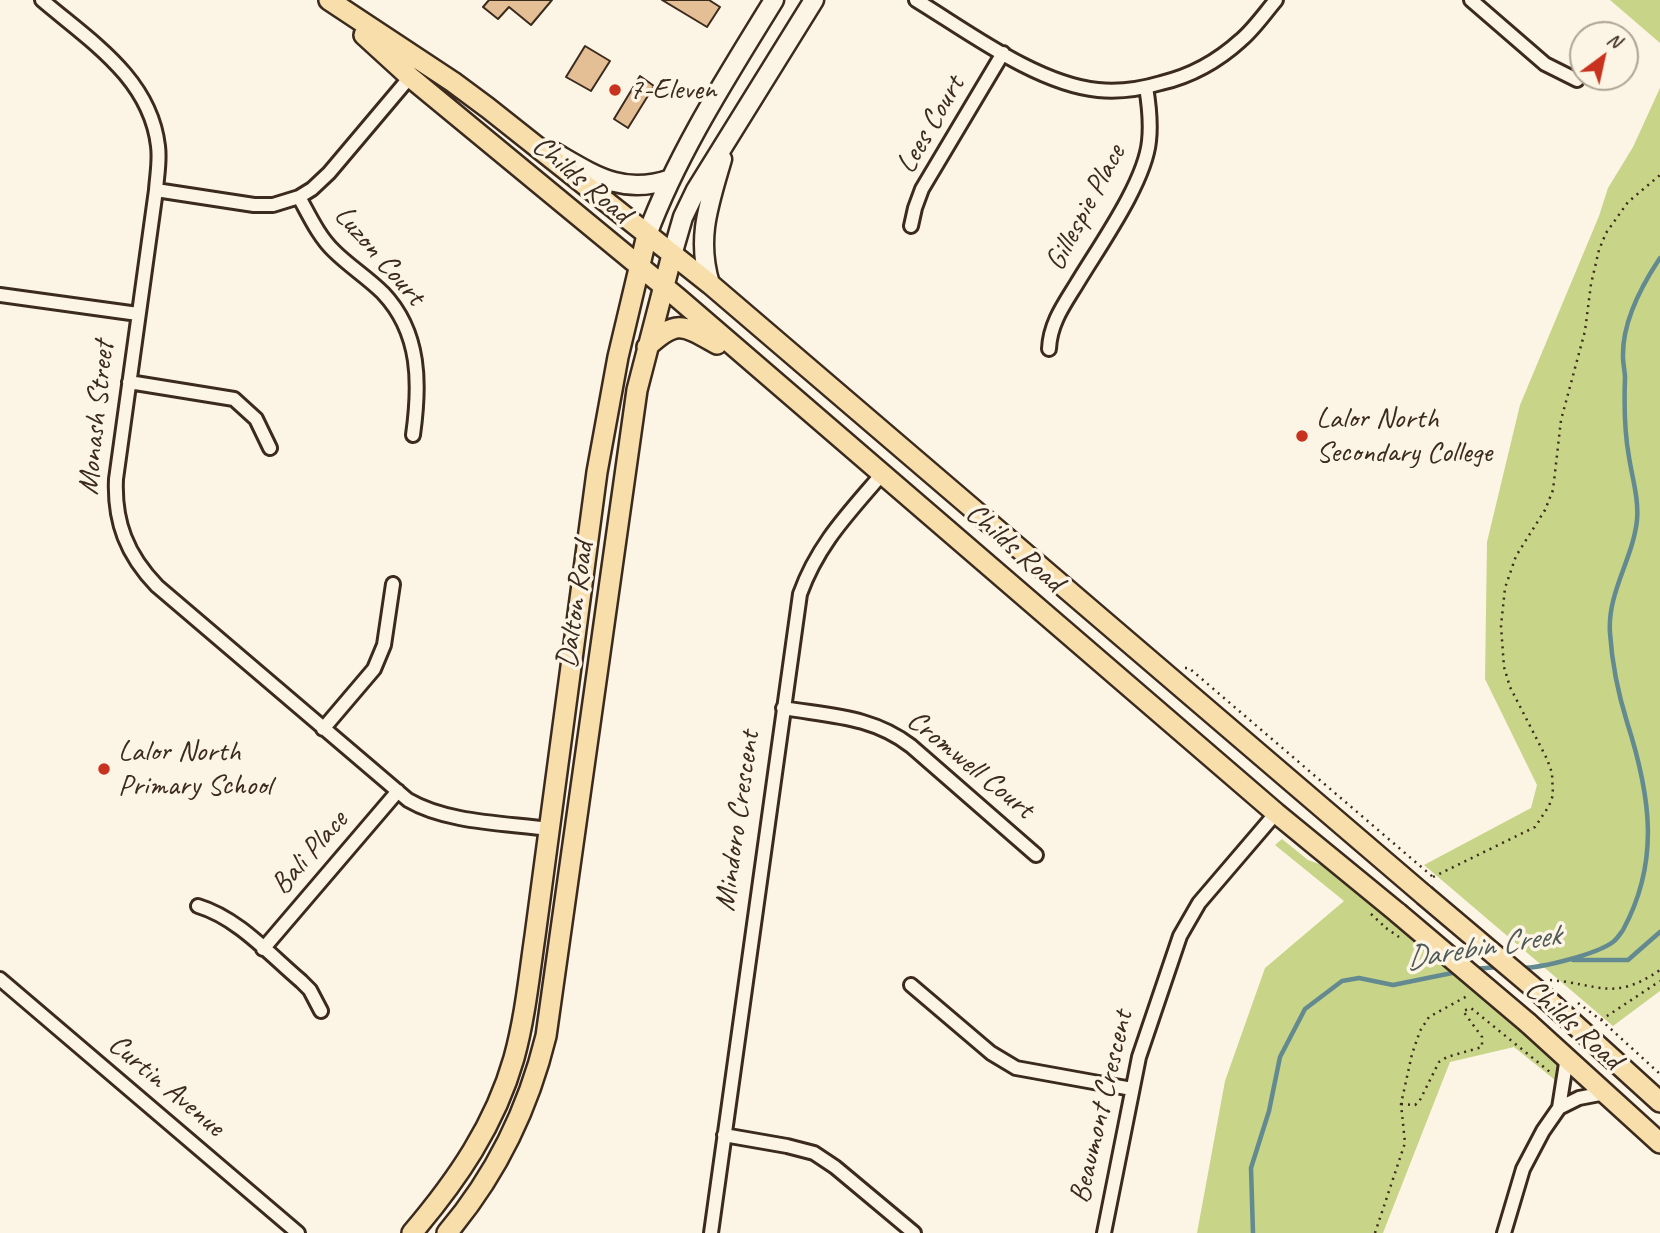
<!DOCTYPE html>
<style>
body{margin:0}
#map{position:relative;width:1660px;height:1233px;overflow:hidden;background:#fcf5e5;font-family:Caveat,sans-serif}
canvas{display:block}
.north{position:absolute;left:1569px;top:21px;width:70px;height:70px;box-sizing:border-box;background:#fcf5e5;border:2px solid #afa495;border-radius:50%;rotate:33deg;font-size:19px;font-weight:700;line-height:28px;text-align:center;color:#3b2a1e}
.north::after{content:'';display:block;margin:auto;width:24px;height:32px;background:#c8321e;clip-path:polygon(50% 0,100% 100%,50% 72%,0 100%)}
</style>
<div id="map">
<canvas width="1660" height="1233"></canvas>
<div class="north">N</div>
</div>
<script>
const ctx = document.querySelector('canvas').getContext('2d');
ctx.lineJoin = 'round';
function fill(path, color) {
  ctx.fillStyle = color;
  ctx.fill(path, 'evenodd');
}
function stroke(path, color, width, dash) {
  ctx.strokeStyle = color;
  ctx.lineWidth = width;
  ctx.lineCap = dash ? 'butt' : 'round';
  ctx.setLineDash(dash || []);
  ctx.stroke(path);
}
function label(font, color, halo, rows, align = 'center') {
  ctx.font = font + ' Caveat,sans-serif';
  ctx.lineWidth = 7;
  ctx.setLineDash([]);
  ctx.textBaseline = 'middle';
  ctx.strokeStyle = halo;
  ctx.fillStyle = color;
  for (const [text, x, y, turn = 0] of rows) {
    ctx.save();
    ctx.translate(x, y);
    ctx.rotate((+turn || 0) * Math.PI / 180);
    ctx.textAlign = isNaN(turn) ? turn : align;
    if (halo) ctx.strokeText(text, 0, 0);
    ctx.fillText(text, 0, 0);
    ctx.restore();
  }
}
const green = new Path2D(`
 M1610,0H1660V43Z
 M1660,88V991L1613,1026L1424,865L1531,808L1537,785L1485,679L1487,542L1520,405L1599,216L1608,188L1633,147Z
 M1282,839L1308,860L1333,869L1557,1059L1561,1067L1560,1084L1514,1047L1450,1062L1383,1233H1197L1225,1081L1265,968L1344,901L1275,845Z`);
const stream = new Path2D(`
 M1573,960H1628L1660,932
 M1521,968C1542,968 1597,954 1613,942C1617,939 1620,934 1623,930C1660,862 1651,797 1627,722C1618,693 1612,663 1610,633C1607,593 1633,559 1637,520C1639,499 1632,477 1629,457C1624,430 1624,405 1625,378C1625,371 1623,364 1623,357C1622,323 1642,285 1660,258
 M1473,969L1499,967
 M1253,1233L1251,1168L1269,1111L1280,1057L1305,1009L1342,981L1359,978L1393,985L1457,972`);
const building = new Path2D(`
 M489,0H552L531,25L509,7L498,19L483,7Z
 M662,0H709L720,7L707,27Z
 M585,46L610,61L591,91L566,77Z
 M640,76L654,86L628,128L614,119Z`);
const path = new Path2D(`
 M1185,668H1189L1433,877
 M1433,877L1535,827L1549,806L1553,795L1552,773L1547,759L1510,687L1504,667L1501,626L1505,588L1516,556L1545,510L1553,490L1561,420L1585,331L1591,284L1599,250L1606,233L1628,202L1660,175
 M1371,914L1386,928
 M1550,980C1600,984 1613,1002 1660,970
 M1578,1003L1601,1020L1660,1074
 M1601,1020L1660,981
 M1401,1104L1415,1105L1419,1102L1439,1062L1447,1057L1482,1047V1037L1463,1011L1471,1008L1550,1072
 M1375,1233L1405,1143L1401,1104L1412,1054L1420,1031L1429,1017L1469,995`);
const street = new Path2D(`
 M42,0C90,41 150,78 158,146C160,161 157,175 156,190L116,479C114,522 127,555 157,586L408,800C447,823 505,823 549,829
 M916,0C967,31 1037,84 1098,90C1119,92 1141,89 1161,83C1191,76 1218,61 1241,40C1254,29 1265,13 1276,0
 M1471,0L1545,64L1577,80
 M156,190L254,205H273L299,197L312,189L329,173L410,77
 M299,197C309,215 319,237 334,251C349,266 368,278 383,293C421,333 420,385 413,435
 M911,226L915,208L922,189L1003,53
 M0,295L138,314
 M1049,349C1050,324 1063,306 1076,285C1098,248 1145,183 1149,141C1151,123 1149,105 1146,87
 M129,382L234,399L256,419L270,448
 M783,708C830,716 872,716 911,746L1036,855
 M323,729L374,669L384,645L393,584
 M198,906C238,918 269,954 301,981L310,990L321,1011
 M263,949L398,791
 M0,979L298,1233
 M911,985L991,1053L1016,1068L1132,1089
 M1559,1108L1579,1098L1605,1093
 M724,1135L787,1146L814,1153L835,1167L914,1233
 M711,1233L800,594C818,544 848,514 882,474
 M1104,1233L1139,1057L1180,936L1199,903L1276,813
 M1504,1233L1523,1169L1543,1131L1559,1108L1567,1057`);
const secondary = new Path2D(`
 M552,151C594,175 622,196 671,179
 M647,235C678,152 728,75 774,0
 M672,255L683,217L696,190L814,0
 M710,284C696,238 709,204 722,159`);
const primary = new Path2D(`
 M329,0L453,82L488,108L710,284L1424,895
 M364,35L410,77L678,298L1276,813L1398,913
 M647,347C677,319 683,325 717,344
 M1540,993L1660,1102
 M1528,1023L1660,1143
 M412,1233C457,1180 495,1125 514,1058C525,1018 529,977 535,936L597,472L618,357L647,235
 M447,1233C496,1175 528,1110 546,1036L637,390L672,255`);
const pathBridge = new Path2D(`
 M1386,928L1399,937`);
const primaryBridge = new Path2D(`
 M1424,895L1540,993
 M1398,913L1528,1023`);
const markers = [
 [615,90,7,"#c8321e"],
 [1302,436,7,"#c8321e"],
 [104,769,7,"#c8321e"]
];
const poiNames = [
 ["7-Eleven",629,90],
 ["Lalor North",1316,419],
 ["Secondary College",1316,453],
 ["Lalor North",118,752],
 ["Primary School",118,786]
];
const streetNames = [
 ["Lees Court",931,125,-60],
 ["Childs Road",581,180,40],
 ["Gillespie Place",1086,208,-62],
 ["Luzon Court",379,256,49],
 ["Monash Street",97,418,-84],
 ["Childs Road",1014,548,41],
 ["Dalton Road",576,605,-82],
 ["Cromwell Court",970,765,39],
 ["Mindoro Crescent",738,821,-82],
 ["Bali Place",310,853,-49],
 ["Childs Road",1573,1025,42],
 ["Curtin Avenue",166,1086,40],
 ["Beaumont Crescent",1102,1107,-77]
];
const waterNames = [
 ["Darebin Creek",1483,948,-9]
];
fill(green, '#c8d487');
stroke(stream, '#638991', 4.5);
fill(building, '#e4be94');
stroke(building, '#3b2a1e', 2);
stroke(street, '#3b2a1e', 18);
stroke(secondary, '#3b2a1e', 23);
stroke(primary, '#3b2a1e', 24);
stroke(path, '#3b2a1e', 2.5, [2, 5]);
stroke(street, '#fcf5e5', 12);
stroke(secondary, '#fcf5e5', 18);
stroke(primary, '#f8deab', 19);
stroke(primaryBridge, '#3b2a1e', 24, []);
stroke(pathBridge, '#3b2a1e', 2.5, [2, 5]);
stroke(primaryBridge, '#f8deab', 19);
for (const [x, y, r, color] of markers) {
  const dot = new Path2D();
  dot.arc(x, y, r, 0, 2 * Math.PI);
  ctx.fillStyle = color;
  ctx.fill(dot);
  stroke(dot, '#fcf5e5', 2.5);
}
label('30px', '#3b2a1e', '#fcf5e5', poiNames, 'left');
label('30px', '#3b2a1e', '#fcf5e5', streetNames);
label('italic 32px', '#4f5a58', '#fcf5e5', waterNames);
</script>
